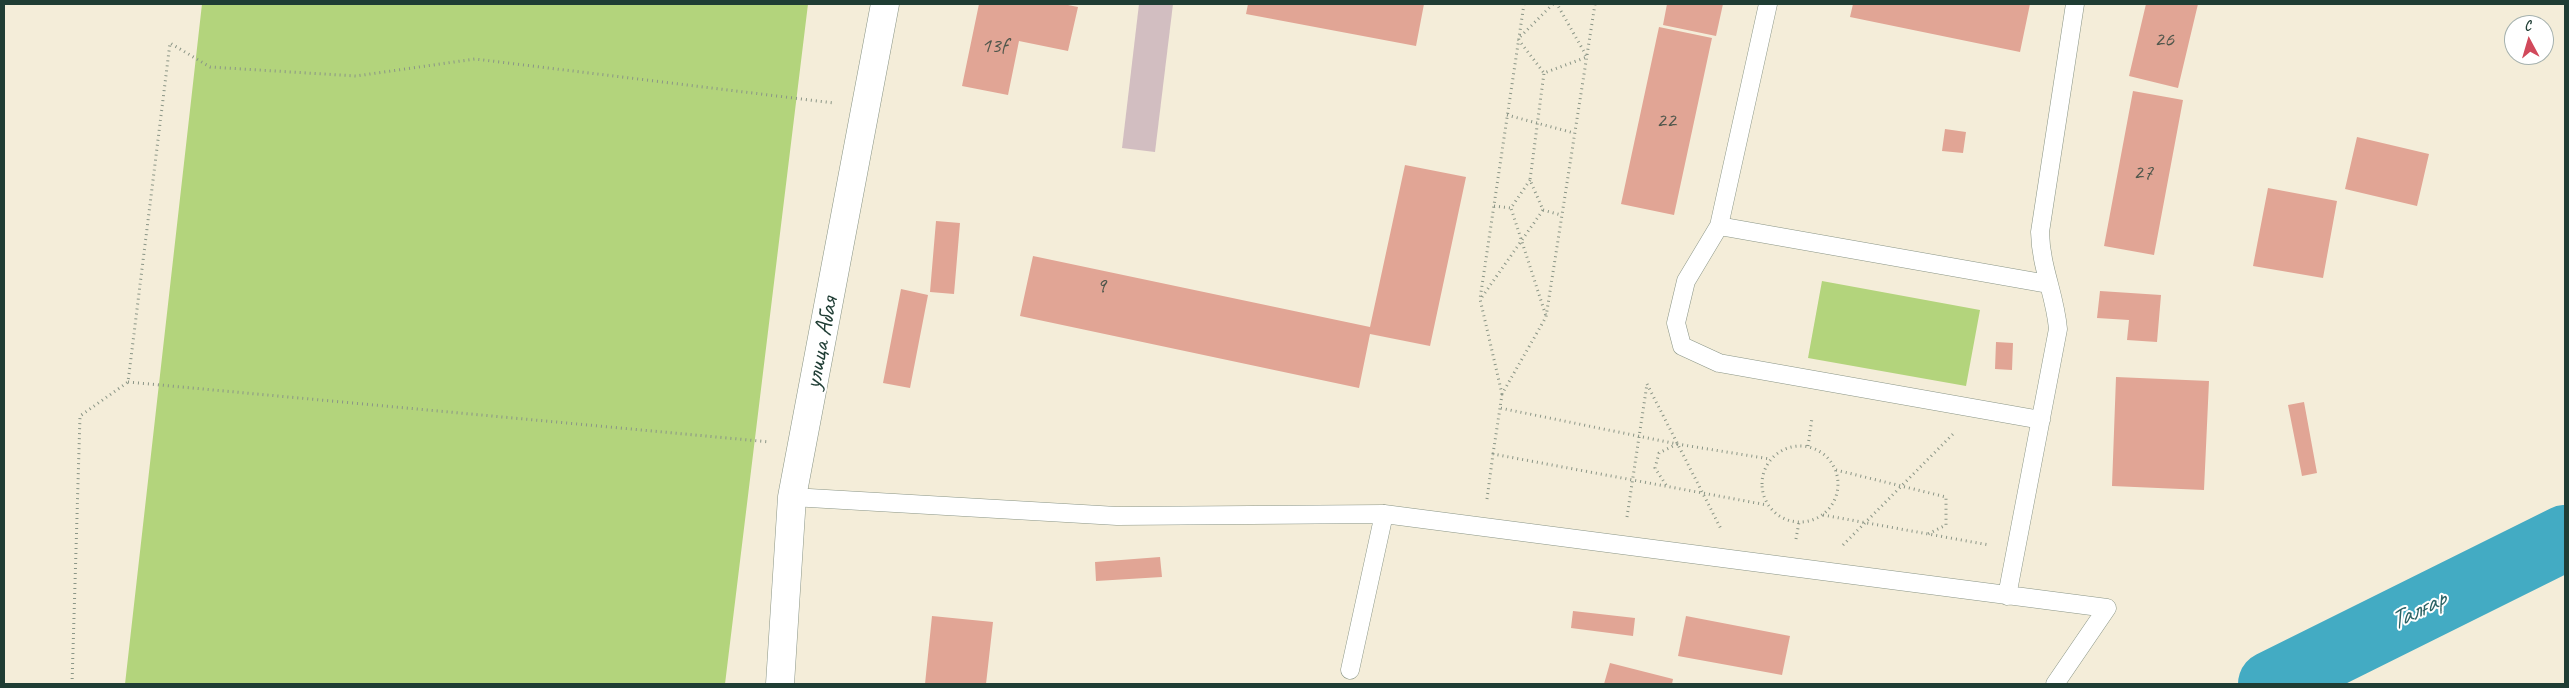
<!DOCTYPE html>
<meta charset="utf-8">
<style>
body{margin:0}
#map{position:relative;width:2569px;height:688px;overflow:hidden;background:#f4edd9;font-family:Caveat,sans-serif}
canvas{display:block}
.frame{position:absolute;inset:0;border:5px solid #1f3d34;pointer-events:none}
.north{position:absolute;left:2504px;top:15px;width:50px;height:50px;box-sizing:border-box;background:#fff;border:1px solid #a5b1ae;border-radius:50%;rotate:354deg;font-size:14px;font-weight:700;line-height:20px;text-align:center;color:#1f3d34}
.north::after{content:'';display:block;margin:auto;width:18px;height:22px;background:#d1495b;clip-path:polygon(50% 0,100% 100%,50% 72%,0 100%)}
</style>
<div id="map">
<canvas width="2569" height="688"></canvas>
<div class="frame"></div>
<div class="north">С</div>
</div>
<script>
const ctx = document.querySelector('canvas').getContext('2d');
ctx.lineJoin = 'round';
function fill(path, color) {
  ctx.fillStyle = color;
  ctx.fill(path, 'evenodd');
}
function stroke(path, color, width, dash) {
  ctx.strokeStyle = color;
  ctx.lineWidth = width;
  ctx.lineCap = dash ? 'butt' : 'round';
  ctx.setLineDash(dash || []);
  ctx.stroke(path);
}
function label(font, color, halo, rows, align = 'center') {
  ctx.font = font + ' Caveat,sans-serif';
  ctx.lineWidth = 4;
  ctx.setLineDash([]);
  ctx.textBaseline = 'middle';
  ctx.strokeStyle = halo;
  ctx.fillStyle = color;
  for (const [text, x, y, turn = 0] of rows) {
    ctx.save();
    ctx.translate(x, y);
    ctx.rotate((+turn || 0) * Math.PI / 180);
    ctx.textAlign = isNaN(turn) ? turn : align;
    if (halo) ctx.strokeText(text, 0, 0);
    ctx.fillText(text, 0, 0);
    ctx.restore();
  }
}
const industrial = new Path2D(`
 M1139,4H1173L1155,152L1122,148Z`);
const green = new Path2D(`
 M202,4H808L725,684H125Z
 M1822,281L1980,310L1966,386L1808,358Z`);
const river = new Path2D(`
 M2271,684L2565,538`);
const building = new Path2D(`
 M979,4H1063L1078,7L1068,51L1019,41L1008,95L962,86Z
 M1248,4H1424L1416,46L1246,14Z
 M1667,4H1723L1716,36L1663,25Z
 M1853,4H2030L2020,52L1850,17Z
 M2146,4H2198L2178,88L2129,76Z
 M1659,27L1712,38L1674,215L1621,204Z
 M2133,91L2183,100L2154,255L2104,246Z
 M1945,129L1966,132L1963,153L1942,151Z
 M2357,137L2429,154L2417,206L2345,189Z
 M1405,165L1466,177L1430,346L1370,334L1359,388L1020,316L1033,256L1370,327Z
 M2268,188L2337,201L2323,278L2253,266Z
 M936,221L960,223L954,294L930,292Z
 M901,289L928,295L910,388L883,383Z
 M2100,291L2161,295L2157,342L2127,340L2129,320L2097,318Z
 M1996,342L2013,343L2012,370L1995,369Z
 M2116,377L2209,381L2204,490L2112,486Z
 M2304,402L2317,473L2302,476L2288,405Z
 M1160,557L1162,577L1096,581L1095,562Z
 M1573,611L1635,618L1633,636L1571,628Z
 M932,616L993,622L986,684H925Z
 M1686,616L1790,636L1782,675L1678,656Z
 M1610,663L1673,679L1672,684H1604Z`);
const path = new Path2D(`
 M1524,4L1480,299L1502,394L1546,317L1595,4
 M1553,4L1518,39L1544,73L1587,57L1557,4
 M1507,115L1574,133
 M1530,180L1511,208L1546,316
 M1494,206L1511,208
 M1543,210L1561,215
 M1482,297L1543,210L1530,180L1544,73
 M128,382L770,442
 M1647,384L1721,529
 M1502,394L1500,408L1677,444L1770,459
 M1762 484a38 38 0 1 1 76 0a38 38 0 1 1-76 0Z
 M1808,446L1812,418
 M1493,454L1500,408
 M1836,470L1946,497V525L1928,534
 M1666,485L1655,468L1659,453L1677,444
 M1487,499L1493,454L1767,505
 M1823,515L1989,545
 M1627,517L1647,384
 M1796,539L1799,522
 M1843,545L1954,433
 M72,684L80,416L128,382L170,43L210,67L356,76L475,59L834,103`);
const lane = new Path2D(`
 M1768,4L1719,226L1686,281L1676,323L1682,346L1719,363L2041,420
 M1719,226L2048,284
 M792,497L1117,516L1384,514L2107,608L2055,684
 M2007,596L2058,329C2055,294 2041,269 2040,232L2075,4
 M1350,670L1384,514`);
const secondary = new Path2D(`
 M780,684L792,497L885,4`);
const numberNames = [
 ["26",2164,40],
 ["13f",994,46],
 ["22",1666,121],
 ["27",2143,173],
 ["9",1101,286]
];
const streetNames = [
 ["улица Абая",822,343,-79]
];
const waterNames = [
 ["Талғар",2418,611,-26]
];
fill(industrial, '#d2bec1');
fill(green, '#b3d47c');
stroke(river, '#43abc3', 66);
fill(building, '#e1a595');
stroke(lane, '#8a9586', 19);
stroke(secondary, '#8a9586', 29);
stroke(path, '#8a9586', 3, [1, 4]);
stroke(lane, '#fff', 18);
stroke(secondary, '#fff', 28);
label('22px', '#50574c', null, numberNames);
label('25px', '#1f3d34', '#fff', streetNames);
label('italic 26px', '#2c6466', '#fff', waterNames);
</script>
